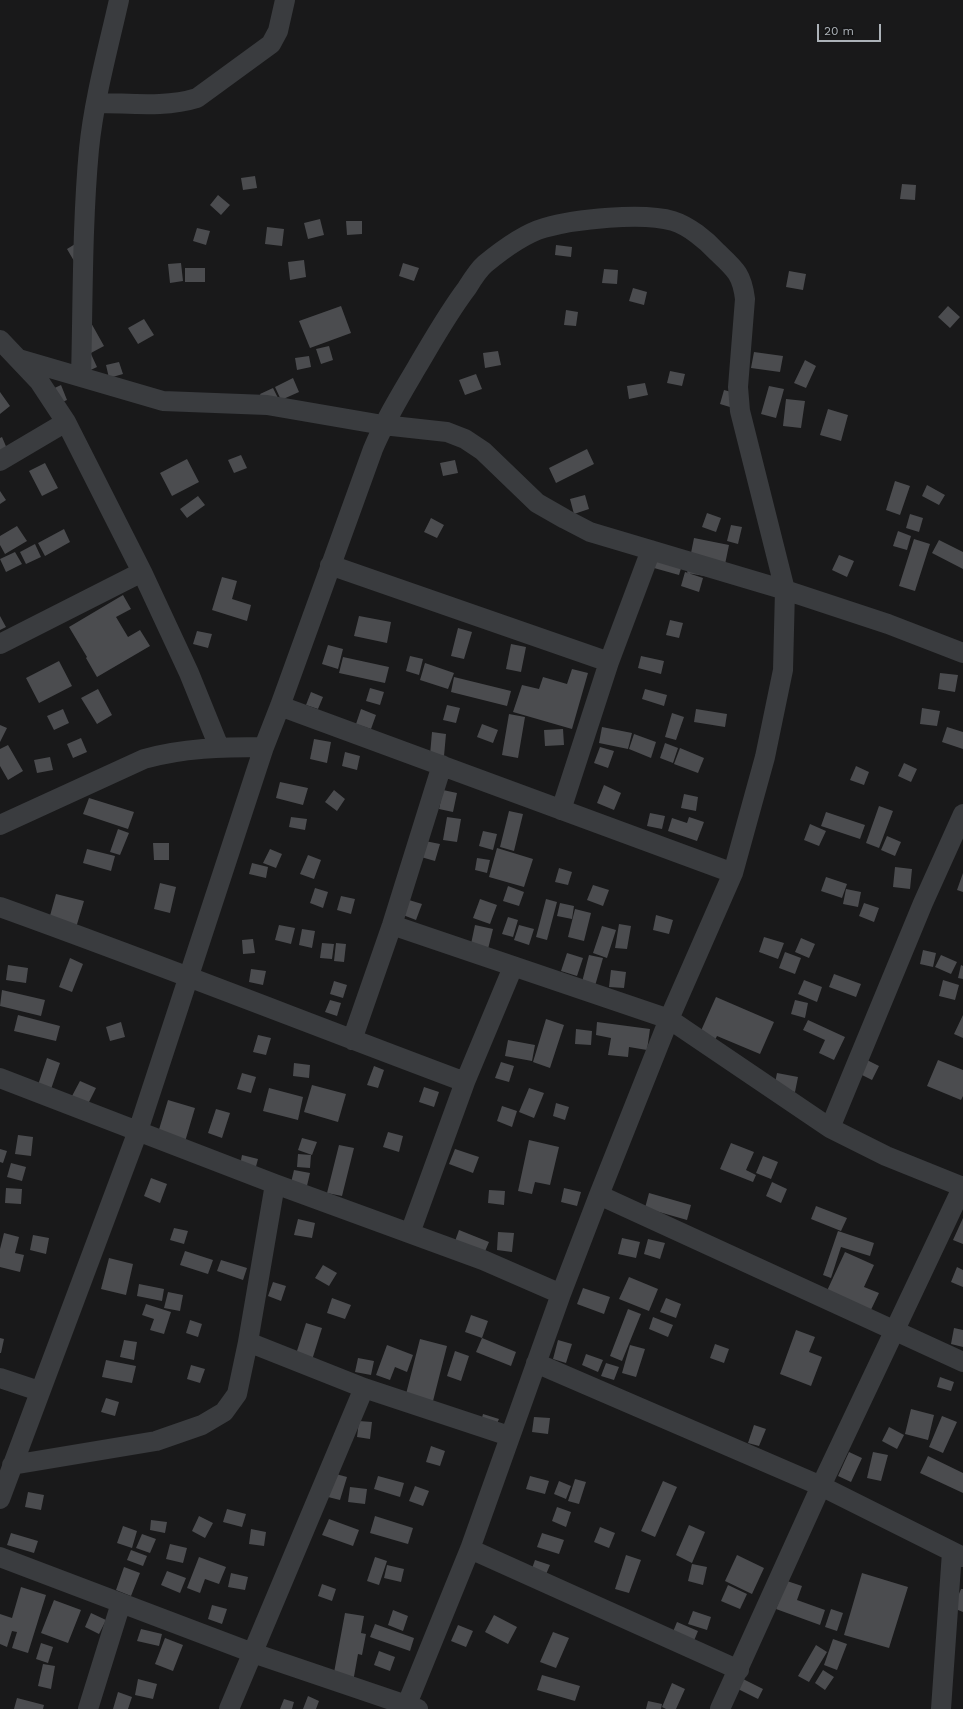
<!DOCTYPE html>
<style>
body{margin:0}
#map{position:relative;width:963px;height:1709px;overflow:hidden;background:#19191a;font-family:"Work Sans",sans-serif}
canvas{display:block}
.scale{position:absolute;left:817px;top:24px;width:64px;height:18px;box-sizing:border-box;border:2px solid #acb2b8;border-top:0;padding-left:5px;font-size:12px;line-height:14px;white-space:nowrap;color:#acb2b8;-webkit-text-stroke:3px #141415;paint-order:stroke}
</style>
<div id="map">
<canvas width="963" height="1709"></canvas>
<div class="scale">20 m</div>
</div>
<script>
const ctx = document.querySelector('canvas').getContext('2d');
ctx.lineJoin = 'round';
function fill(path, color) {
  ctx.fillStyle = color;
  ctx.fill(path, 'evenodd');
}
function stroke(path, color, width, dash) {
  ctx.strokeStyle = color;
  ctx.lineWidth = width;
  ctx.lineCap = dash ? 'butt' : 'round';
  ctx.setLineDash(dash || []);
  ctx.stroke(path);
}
const building = new Path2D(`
 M255,176L257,188L243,190L241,178Z
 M902,184L916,185L915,200L900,199Z
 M218,195L230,205L221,215L210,205Z
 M320,219L324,235L308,239L304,223Z
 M346,221H362V234L347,235Z
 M267,227L284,229L282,246L265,244Z
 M197,228L210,231L206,245L193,241Z
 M80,241L74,261L67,249Z
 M556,245L572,247L571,257L555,255Z
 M304,260L306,277L290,280L288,262Z
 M181,263L183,281L170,283L168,264Z
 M403,263L419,268L414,281L399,276Z
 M185,268H205V282H185Z
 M604,269L618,270L617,284L602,283Z
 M789,271L806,274L803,290L786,287Z
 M633,288L647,292L644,305L629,301Z
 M341,306L351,333L310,348L299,321Z
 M948,306L960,317L950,328L938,317Z
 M566,310L578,312L576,326L564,325Z
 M144,319L154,335L138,344L128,328Z
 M90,321L104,346L89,354Z
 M329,346L333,360L321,364L316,349Z
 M498,351L501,365L485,368L483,353Z
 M754,352L783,356L780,372L751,368Z
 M91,354L97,367L80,375Z
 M309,356L311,367L297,370L295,358Z
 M805,360L816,366L806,388L794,383Z
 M119,362L123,374L109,378L106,365Z
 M670,371L685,374L682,386L667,383Z
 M476,374L482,389L465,395L459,380Z
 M293,378L299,392L281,400L275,387Z
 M645,383L648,395L629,399L627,386Z
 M61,385L67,400L53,406L46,392Z
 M769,386L784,389L776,418L761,414Z
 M273,388L280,402L266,408L260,394Z
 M724,390L747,396L743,411L720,404Z
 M0,392L10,406L0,414Z
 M786,399L805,401L801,428L783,426Z
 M828,409L848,415L841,441L820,435Z
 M2,437L8,451L0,454V438Z
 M587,449L594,464L556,483L549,468Z
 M241,455L247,468L234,473L228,460Z
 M187,459L199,482L172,496L160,473Z
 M455,460L458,473L443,476L440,463Z
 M45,463L58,488L42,496L29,471Z
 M895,481L910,486L900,515L886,510Z
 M927,485L945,495L939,505L922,496Z
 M0,491L6,500L0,504Z
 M585,495L589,509L574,514L570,499Z
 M198,496L205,505L187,518L180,509Z
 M707,513L721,518L716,532L702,527Z
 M910,514L923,518L919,532L906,528Z
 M431,518L444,525L437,538L424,532Z
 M731,525L742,527L738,544L727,541Z
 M17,526L27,541L5,554L0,545V536Z
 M64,529L70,542L45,556L38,543Z
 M898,531L911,536L907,550L893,546Z
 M694,538L729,545L722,579L687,573Z
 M914,539L930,544L915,591L899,586Z
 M939,540L963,552V569L932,553Z
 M35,544L41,557L26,564L20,552Z
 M659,548L685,555L679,575L654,568Z
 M15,552L22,564L6,572L0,559Z
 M839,555L854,561L847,577L832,570Z
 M685,572L703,578L699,592L681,586Z
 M222,577L237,581L232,599L251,605L247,621L212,610Z
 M123,595L131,609L116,617L128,637L140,630L150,646L97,677L86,658L87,657L69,627Z
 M0,616L6,627L0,630Z
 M359,616L391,622L387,643L354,636Z
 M670,620L683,623L679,638L666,635Z
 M458,628L472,632L464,659L451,656Z
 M197,631L212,634L208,648L193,644Z
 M511,644L526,647L521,672L506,669Z
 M328,645L343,649L338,669L322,664Z
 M410,656L423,659L419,675L406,671Z
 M641,656L664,661L661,674L638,668Z
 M343,657L389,667L385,683L339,673Z
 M59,661L72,686L39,703L26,678Z
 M425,663L454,673L448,689L420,680Z
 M572,669L588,673L572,729L513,712L522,685L539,689L543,677L567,684Z
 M940,673L958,675L955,692L938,689Z
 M454,677L511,691L507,706L451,692Z
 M370,688L384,692L380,705L366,701Z
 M98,689L112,715L97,724L81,698Z
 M645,689L667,695L664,706L642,699Z
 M311,692L323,697L318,709L306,705Z
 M447,705L460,708L456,723L443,720Z
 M922,708L940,711L937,726L920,724Z
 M63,709L69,723L54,730L47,716Z
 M361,709L376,715L371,729L356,724Z
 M696,709L727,714L725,727L694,722Z
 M672,713L684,717L676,740L665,737Z
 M509,714L525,717L518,758L502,755Z
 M482,724L498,730L493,743L477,737Z
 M0,725L7,728L0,742Z
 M602,727L632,733L628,749L599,743Z
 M947,727L963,732V749L942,742Z
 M563,729L564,745L545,746L544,730Z
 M432,732L446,734L444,756L430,755Z
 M634,734L656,742L651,758L629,749Z
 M81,738L87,752L73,758L67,744Z
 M314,739L331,742L327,763L310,759Z
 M665,743L678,748L673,763L660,758Z
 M8,745L23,771L8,780L0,766V749Z
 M600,747L614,751L608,768L594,763Z
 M680,748L704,758L698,773L674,764Z
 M345,752L360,756L357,770L342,766Z
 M50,757L53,770L37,773L34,760Z
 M904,763L917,769L911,782L898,776Z
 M856,766L869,772L864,785L850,780Z
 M280,782L308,788L303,805L276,798Z
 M604,785L621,793L614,810L597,803Z
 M334,790L345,799L337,811L325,802Z
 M443,790L457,793L453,812L439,809Z
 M684,794L698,797L696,811L681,808Z
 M89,798L134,812L128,829L83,814Z
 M879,806L893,811L879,848L866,843Z
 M509,811L523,814L514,851L500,847Z
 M826,812L865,825L860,839L821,826Z
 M650,813L665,816L662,829L647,826Z
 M291,817L307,819L305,830L289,827Z
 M447,817L461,819L457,842L443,840Z
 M689,817L704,822L697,841L668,831L672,818L687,823Z
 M810,824L826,831L819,846L804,840Z
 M118,829L129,833L120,855L110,852Z
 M483,831L497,834L493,850L479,846Z
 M887,836L901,842L895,856L881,850Z
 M425,841L440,844L435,861L421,857Z
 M153,843H169V860H154Z
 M497,848L533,859L524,887L489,877Z
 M87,849L115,856L111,871L83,863Z
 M270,849L282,854L276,868L263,863Z
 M308,855L321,860L314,879L300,874Z
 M477,858L490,860L487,873L475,870Z
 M252,863L268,867L266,878L249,874Z
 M895,867L912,869L910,889L893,887Z
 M559,868L572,872L568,885L555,882Z
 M963,873V892L957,890Z
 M826,877L847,884L842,898L821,891Z
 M160,883L176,887L170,913L154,909Z
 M593,885L609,890L603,906L587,900Z
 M508,886L524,892L519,906L503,901Z
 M315,888L328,892L323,908L310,903Z
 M846,889L861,892L858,907L843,904Z
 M56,894L84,901L75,931L48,923Z
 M341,896L355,899L351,914L337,910Z
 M480,899L497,905L490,924L473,918Z
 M546,899L557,902L547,940L536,937Z
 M409,900L422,904L416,920L403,915Z
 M560,903L574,906L572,919L557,916Z
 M864,903L879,908L874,922L859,916Z
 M575,909L591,913L584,941L568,937Z
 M656,915L673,920L669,934L653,930Z
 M508,917L518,920L513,937L502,934Z
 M619,924L631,926L627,949L615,948Z
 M279,925L295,928L291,944L275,940Z
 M475,925L493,929L488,949L471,944Z
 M519,925L534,929L529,945L514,940Z
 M602,926L616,930L607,958L593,953Z
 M302,929L315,931L312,948L299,945Z
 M764,937L784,943L778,959L759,952Z
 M801,938L815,944L809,958L795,952Z
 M253,939L255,953L243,954L242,940Z
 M322,943L334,944L332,959L320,958Z
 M336,943L346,944L344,962L334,961Z
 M923,950L936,953L933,967L920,964Z
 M785,952L801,958L795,974L779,968Z
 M567,953L583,958L577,976L561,971Z
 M589,955L603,958L595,986L582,982Z
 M941,955L957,962L951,974L935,967Z
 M70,958L83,964L72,992L59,987Z
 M8,965L28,968L26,983L6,980Z
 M961,965L963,966V979L958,978Z
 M251,969L266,971L263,985L249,982Z
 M611,970L626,972L624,988L609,987Z
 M834,974L861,984L856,997L829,987Z
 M804,980L822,987L817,1002L798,994Z
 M943,980L959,985L955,1000L939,996Z
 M334,981L347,985L343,998L330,994Z
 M2,990L45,1000L41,1016L0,1006Z
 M716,997L774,1022L760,1054L717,1036L715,1040L700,1033Z
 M330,1000L341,1003L337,1016L325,1012Z
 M795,1000L808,1003L805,1018L791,1014Z
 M18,1015L60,1026L56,1041L14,1031Z
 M963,1015V1038L954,1034Z
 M546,1019L564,1025L550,1068L533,1062Z
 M808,1020L845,1037L834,1060L819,1053L825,1040L803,1030Z
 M121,1022L125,1037L110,1041L106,1027Z
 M597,1022L650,1029L647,1050L629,1047L628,1057L608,1055L611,1038L596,1035Z
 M576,1029L592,1031L591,1045L575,1044Z
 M258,1035L271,1038L266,1055L253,1052Z
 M508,1040L535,1045L532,1061L505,1056Z
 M47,1058L60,1063L49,1095L36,1091Z
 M865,1059L879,1066L872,1080L858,1073Z
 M938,1060L963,1070V1096L961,1100L927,1086Z
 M501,1062L514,1066L509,1082L495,1078Z
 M294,1063L310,1065L309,1078L293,1076Z
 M374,1066L384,1070L378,1088L367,1085Z
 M242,1073L256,1077L251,1093L237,1089Z
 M777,1073L798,1077L795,1092L774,1088Z
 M80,1081L96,1088L88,1104L72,1096Z
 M312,1085L346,1094L338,1122L304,1112Z
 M424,1087L439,1092L434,1107L419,1102Z
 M269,1088L303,1097L298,1120L263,1111Z
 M529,1088L544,1093L534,1118L519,1112Z
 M168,1100L195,1108L184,1145L157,1136Z
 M556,1103L569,1107L565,1120L553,1116Z
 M502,1106L517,1111L512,1127L497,1121Z
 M216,1109L230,1113L222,1138L208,1133Z
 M388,1132L403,1136L399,1152L383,1147Z
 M18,1135L33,1137L31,1156L15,1154Z
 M302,1138L317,1142L312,1155L298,1150Z
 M529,1140L559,1147L550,1185L535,1182L532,1194L518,1191Z
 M731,1143L754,1152L746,1170L756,1175L753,1182L720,1169Z
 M339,1145L354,1148L342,1196L327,1193Z
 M0,1149L7,1151L3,1163L0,1162Z
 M455,1149L479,1157L473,1173L449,1164Z
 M298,1154L311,1155L310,1168L297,1167Z
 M242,1155L258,1159L254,1174L239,1170Z
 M763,1156L778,1162L771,1179L756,1173Z
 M11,1163L26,1167L22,1181L7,1177Z
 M294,1170L310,1173L306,1190L290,1187Z
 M151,1178L167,1184L160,1203L144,1196Z
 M772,1182L787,1189L781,1203L766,1196Z
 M6,1188L22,1189L21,1204L5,1203Z
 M564,1188L581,1192L577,1206L561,1202Z
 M489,1190L505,1191L504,1205L488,1203Z
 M649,1193L691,1205L687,1220L645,1208Z
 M816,1206L847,1218L841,1231L811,1219Z
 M963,1218V1244L953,1240Z
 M298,1219L315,1223L312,1238L294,1235Z
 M174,1228L188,1231L184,1244L170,1240Z
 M459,1230L489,1242L483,1256L454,1244Z
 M838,1231L874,1243L870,1256L841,1247L831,1278L823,1275Z
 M498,1232L514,1233L512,1252L497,1250Z
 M4,1233L19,1237L15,1253L24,1255L20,1272L0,1267V1249Z
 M33,1235L49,1238L46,1254L30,1250Z
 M622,1238L640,1242L636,1258L618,1254Z
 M648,1239L665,1243L660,1259L644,1254Z
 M185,1251L213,1260L208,1274L180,1265Z
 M845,1252L874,1265L864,1287L879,1293L869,1314L825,1295Z
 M109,1258L133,1264L126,1295L101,1289Z
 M221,1260L247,1268L243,1280L217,1271Z
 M323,1265L337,1273L329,1286L315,1278Z
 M957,1267L963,1270V1287L951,1282Z
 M629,1277L658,1289L649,1311L619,1299Z
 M273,1282L286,1286L281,1301L268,1296Z
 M139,1284L164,1289L162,1301L137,1296Z
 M583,1288L610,1297L604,1314L577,1304Z
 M168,1292L183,1295L180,1311L164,1308Z
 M332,1298L351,1305L345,1319L327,1313Z
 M666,1298L681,1304L676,1318L660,1312Z
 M146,1304L171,1312L164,1334L150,1330L154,1319L142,1315Z
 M628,1309L641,1314L622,1361L610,1356Z
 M471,1315L488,1321L482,1338L465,1332Z
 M653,1317L673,1325L668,1337L649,1329Z
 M190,1320L202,1324L198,1337L186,1333Z
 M306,1323L322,1328L312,1360L296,1354Z
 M954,1328L963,1330V1347L951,1344Z
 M796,1330L815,1337L809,1352L822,1357L811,1386L780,1374Z
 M0,1338L4,1339L1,1353H0Z
 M482,1338L516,1352L511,1366L476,1352Z
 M420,1339L447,1346L433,1401L406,1394Z
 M124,1340L137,1342L134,1360L120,1357Z
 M558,1340L572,1344L566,1363L553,1359Z
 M715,1344L729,1349L724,1363L710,1358Z
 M387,1345L413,1355L407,1372L395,1367L390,1380L376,1375Z
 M630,1345L645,1349L636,1377L622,1373Z
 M455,1351L469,1356L461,1381L447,1376Z
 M586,1354L603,1360L598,1372L582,1365Z
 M358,1358L374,1361L371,1375L355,1372Z
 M106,1360L136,1366L132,1383L102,1377Z
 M606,1363L619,1367L614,1380L601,1376Z
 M191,1365L205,1369L200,1383L187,1379Z
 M940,1377L954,1382L951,1391L937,1387Z
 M106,1398L119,1402L115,1416L101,1412Z
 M911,1409L934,1415L928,1440L905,1434Z
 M483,1414L499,1419L494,1430L480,1425Z
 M942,1416L957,1422L943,1453L929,1447Z
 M534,1417L550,1418L548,1434L532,1432Z
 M359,1421L372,1422L370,1439L357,1437Z
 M754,1425L766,1429L759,1446L748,1443Z
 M889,1427L904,1435L897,1449L882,1441Z
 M431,1446L445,1451L440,1466L426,1462Z
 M849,1452L862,1458L851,1482L838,1476Z
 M873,1452L888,1455L881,1481L867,1478Z
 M928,1456L963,1473V1493L920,1473Z
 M332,1473L347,1477L340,1500L324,1496Z
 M378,1476L404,1483L400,1497L374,1489Z
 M530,1476L549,1481L545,1494L526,1489Z
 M575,1479L586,1482L579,1504L568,1501Z
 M559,1481L571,1486L566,1499L554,1494Z
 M663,1481L677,1487L655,1537L641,1531Z
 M415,1486L429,1491L423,1506L409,1501Z
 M350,1487L367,1489L365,1504L348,1502Z
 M28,1492L44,1495L41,1510L25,1507Z
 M557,1507L571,1512L566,1527L552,1521Z
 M227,1509L246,1514L242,1527L223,1522Z
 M199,1516L213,1523L205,1538L192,1531Z
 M375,1516L413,1528L408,1544L370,1533Z
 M329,1519L359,1530L353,1546L322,1535Z
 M151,1520L167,1522L165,1533L150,1530Z
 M689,1525L705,1532L692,1563L676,1555Z
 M123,1526L137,1531L132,1548L117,1543Z
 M600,1527L615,1533L609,1548L594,1542Z
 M251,1529L266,1532L264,1546L249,1544Z
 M11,1533L38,1541L34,1553L7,1545Z
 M542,1533L564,1540L559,1554L537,1547Z
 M142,1534L156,1539L150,1553L136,1548Z
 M170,1544L187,1548L183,1563L166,1559Z
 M131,1550L147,1556L143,1566L127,1560Z
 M626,1555L641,1560L629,1593L615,1589Z
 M737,1555L764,1568L752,1594L725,1581Z
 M199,1557L226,1567L219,1584L205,1579L200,1593L187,1588Z
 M375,1557L387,1561L379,1585L367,1581Z
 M535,1560L550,1565L544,1579L530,1574Z
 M692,1564L707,1567L703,1585L688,1581Z
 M387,1565L404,1569L401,1582L384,1578Z
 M124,1567L140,1573L131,1596L116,1590Z
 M167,1571L186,1578L180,1593L161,1585Z
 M231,1573L248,1577L245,1590L228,1587Z
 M862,1573L908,1587L889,1648L844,1635Z
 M787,1581L802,1586L797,1600L825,1610L820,1625L776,1609Z
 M322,1584L336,1589L332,1601L318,1596Z
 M728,1585L747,1594L740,1609L721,1601Z
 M21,1587L46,1595L28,1653L12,1648L17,1632L12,1631L7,1647L0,1644V1614L12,1618Z
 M961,1589H963V1612L953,1608Z
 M54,1600L81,1610L68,1643L41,1633Z
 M212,1605L227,1609L222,1624L208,1619Z
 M831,1609L843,1613L837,1631L825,1627Z
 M393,1610L408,1616L403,1631L388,1625Z
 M693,1611L711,1617L707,1630L688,1624Z
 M91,1613L106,1620L99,1634L85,1627Z
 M345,1613L364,1616L361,1633L366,1634L362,1655L358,1654L353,1682L333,1678Z
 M494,1615L517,1627L508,1644L485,1632Z
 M677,1622L698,1631L691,1648L670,1639Z
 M375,1624L414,1638L410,1651L370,1637Z
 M458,1625L473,1631L466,1647L451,1641Z
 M141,1629L162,1634L159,1646L137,1641Z
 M553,1632L569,1638L556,1668L540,1662Z
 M165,1638L183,1645L173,1671L155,1664Z
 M833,1639L847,1644L837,1670L824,1665Z
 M41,1643L53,1647L48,1663L36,1659Z
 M816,1645L827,1652L809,1682L798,1676Z
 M379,1651L395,1657L390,1671L374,1665Z
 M43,1664L55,1666L51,1689L38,1686Z
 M823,1670L834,1677L825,1690L815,1683Z
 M542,1675L580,1686L575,1701L537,1690Z
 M138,1679L157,1684L153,1699L135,1695Z
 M743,1679L763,1689L758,1699L738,1689Z
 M672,1683L685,1689L676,1709H666L662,1707Z
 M118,1692L132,1697L128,1709H113Z
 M308,1696L319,1701L316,1709H303Z
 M17,1698L44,1705L43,1709H14Z
 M284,1699L294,1702L292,1709H280Z
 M648,1701L662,1704L661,1709H646Z`);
const street = new Path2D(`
 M96,103C129,103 165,108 197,98L271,44L278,31L285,0
 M0,340L39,381L66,422L142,572L189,673L219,747
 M19,359L163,401L267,405L383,425L447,432L465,439L483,451L537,503L565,519L590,532L785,590L888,624L963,653
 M81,377C83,301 82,225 89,149C94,99 108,49 119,0
 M0,461L66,422
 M330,565L609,662L561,810
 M0,644L142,572
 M609,662L651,550
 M280,706L733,873
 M0,825L144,759C183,748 223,747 264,747
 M0,907C156,963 310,1024 465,1082
 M392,925L669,1019L830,1128L886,1156L963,1187
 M352,1040L392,925L442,765
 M0,1078L275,1184L483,1260L561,1294
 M830,1128L923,903L963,814
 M599,1195L963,1362
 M410,1233L465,1082L513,967
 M248,1342L364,1388L509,1436
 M536,1363L821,1486L963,1557
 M0,1378L39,1391
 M12,1465L156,1441L202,1425L224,1412L237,1394L248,1342L275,1184
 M0,1499L138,1131L264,747L280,706L373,449C385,420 401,394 417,367C433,340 448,313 467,288C472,280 478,270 485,264C502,250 523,234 544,228C575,219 643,212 673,221C689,226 706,240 717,252C735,269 742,274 745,299L738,387L740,411L785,590L783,670L765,757L733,873L669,1019L599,1195L561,1294L470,1549L405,1709
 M470,1549L739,1670
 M0,1557L253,1653L418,1709
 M88,1709L121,1603
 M229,1709L364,1388
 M720,1709L821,1486L963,1186
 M941,1709L952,1552`);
fill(building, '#4b4c4f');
stroke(street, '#3a3c3f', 20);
</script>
